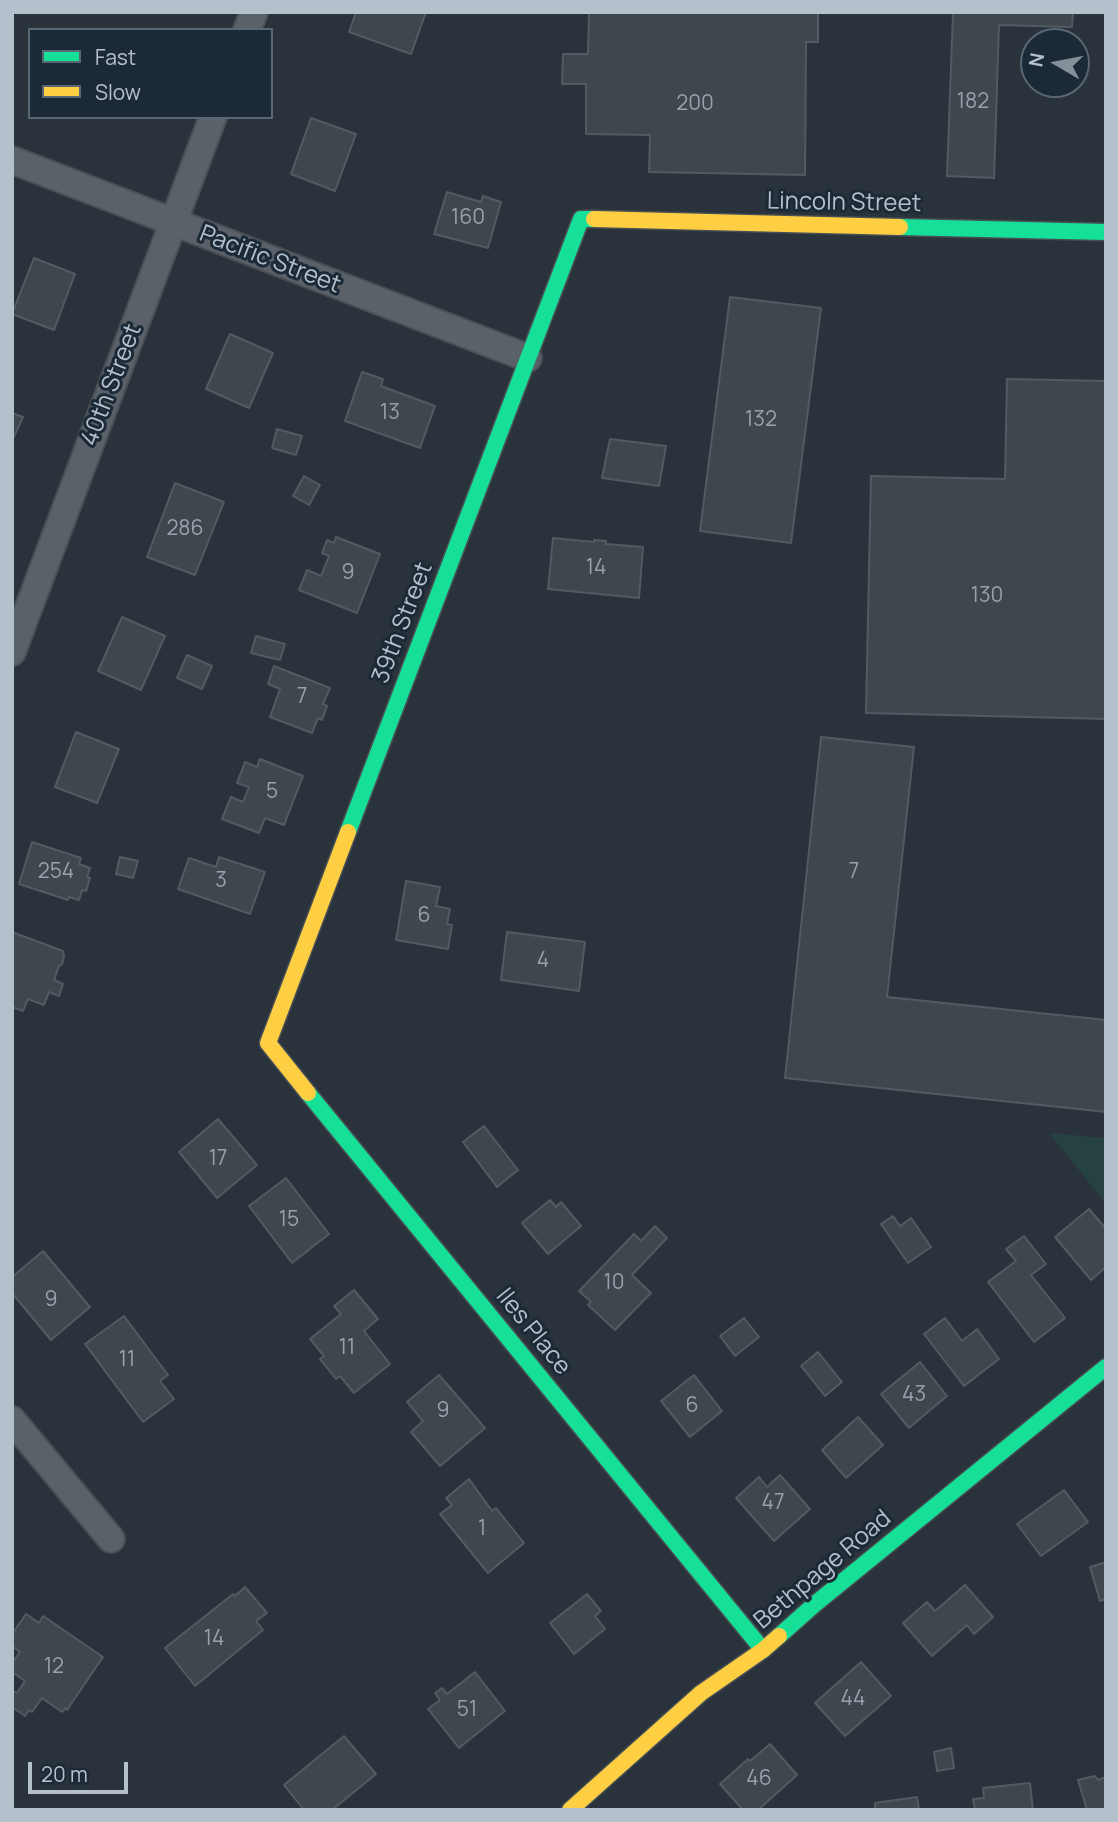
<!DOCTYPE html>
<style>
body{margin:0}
#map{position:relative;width:1118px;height:1822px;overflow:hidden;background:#2a333b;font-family:Manrope,sans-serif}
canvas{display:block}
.frame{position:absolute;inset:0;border:14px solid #b4c0cc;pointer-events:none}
.legend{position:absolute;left:28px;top:28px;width:245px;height:91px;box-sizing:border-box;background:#1c2a37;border:2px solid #596673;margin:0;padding:9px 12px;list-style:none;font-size:21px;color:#b4c0cc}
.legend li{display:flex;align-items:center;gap:14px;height:35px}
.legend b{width:35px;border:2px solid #596673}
.north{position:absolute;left:1020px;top:28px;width:70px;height:70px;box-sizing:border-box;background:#1c2a37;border:2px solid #596673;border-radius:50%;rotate:280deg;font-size:19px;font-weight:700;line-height:28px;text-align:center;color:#b4c0cc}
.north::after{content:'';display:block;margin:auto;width:24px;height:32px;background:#848f99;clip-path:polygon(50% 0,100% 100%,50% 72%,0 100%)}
.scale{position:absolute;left:28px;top:1762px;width:100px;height:32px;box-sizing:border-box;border:4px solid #b4c0cc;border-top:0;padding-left:9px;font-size:21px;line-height:24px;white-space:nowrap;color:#b4c0cc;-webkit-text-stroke:5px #1c2a37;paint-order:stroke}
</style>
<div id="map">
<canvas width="1118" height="1822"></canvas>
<div class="frame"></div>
<ul class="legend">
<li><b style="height:9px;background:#16e098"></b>Fast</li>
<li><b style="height:9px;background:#ffcf43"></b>Slow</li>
</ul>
<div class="north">N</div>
<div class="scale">20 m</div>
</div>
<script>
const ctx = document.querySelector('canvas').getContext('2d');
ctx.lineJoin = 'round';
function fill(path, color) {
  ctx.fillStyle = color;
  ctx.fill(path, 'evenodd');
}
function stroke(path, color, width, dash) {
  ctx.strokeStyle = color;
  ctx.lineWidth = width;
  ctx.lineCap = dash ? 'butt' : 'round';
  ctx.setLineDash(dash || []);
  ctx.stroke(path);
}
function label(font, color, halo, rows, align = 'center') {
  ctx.font = font + ' Manrope,sans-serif';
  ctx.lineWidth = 6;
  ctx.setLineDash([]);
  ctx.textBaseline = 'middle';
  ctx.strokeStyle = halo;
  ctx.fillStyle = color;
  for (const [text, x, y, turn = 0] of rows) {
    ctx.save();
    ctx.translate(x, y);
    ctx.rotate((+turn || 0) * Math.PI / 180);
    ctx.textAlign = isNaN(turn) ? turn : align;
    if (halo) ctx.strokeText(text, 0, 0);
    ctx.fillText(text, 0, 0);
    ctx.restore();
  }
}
const green = new Path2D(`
 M1049,1133L1106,1138V1204Z`);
const building = new Path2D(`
 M356,12H426L411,54L349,32Z
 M589,12H818V42H806L805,175L649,172L650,135L586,134V84H562L563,54H588Z
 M953,12H1073L1072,27L999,25L994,178L947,176Z
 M311,118L356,134L335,191L291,174Z
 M447,192L481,202L483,196L501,202L488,248L434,234Z
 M34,258L75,274L54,330L12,314Z
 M730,297L821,308L791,543L700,531Z
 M230,334L273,353L249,408L206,389Z
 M362,372L383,379L381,386L435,406L420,448L345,421Z
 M1007,379L1106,381V719L866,713L871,476L1005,479Z
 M12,413L23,417L12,441Z
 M277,429L302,436L296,455L272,448Z
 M610,439L666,446L659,486L602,478Z
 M304,476L320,485L309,505L293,496Z
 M175,483L224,502L195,575L147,557Z
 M336,537L380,554L357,613L299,590L307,570L321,576L329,556L322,553L327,540L334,543Z
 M553,538L594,542V540L606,541V544L643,547L639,598L548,589Z
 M122,617L165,636L141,690L98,671Z
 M256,636L285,644L280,660L251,653Z
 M187,655L212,666L202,689L177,678Z
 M274,666L330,688L323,704L327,706L322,720L318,718L312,733L270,717L280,689L268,684Z
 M76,732L119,749L97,803L55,787Z
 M821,737L914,747L887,997L1106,1020V1112L785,1078Z
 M260,759L303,776L284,825L265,818L259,833L222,819L231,797L243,802L249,787L237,783L245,762L257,767Z
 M32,842L81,858L79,864L90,868L87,877L90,878L86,891L82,890L79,900L69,897L68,900L19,884Z
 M120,857L138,861L133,878L116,874Z
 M219,857L265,872L250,914L178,889L189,858L216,867Z
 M406,881L440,887L436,906L450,909L447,924L452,925L448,949L396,940Z
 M12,932L63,951L64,957L62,964L59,966L54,980L63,984L59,996L49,992L44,1005L28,999L23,1011L12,1007Z
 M507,932L585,942L579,991L501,980Z
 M218,1119L257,1165L217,1198L179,1152Z
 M484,1126L518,1170L497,1187L463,1142Z
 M286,1178L329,1234L292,1263L249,1206Z
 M550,1200L556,1207L561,1202L581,1226L548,1254L522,1223Z
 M1089,1209L1106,1229V1267L1091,1280L1055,1237Z
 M893,1216L900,1226L911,1218L931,1247L908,1263L881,1224Z
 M655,1226L667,1238L632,1275L651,1293L615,1330L588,1305L591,1302L579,1291L634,1234L641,1241Z
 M1024,1236L1046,1264L1031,1275L1065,1318L1034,1342L988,1282L1016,1261L1006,1249Z
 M43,1251L90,1307L51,1340L12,1293V1277Z
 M354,1290L378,1319L364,1331L390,1364L354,1393L340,1376L336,1379L320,1359L324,1356L310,1339L341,1314L334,1306Z
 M124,1316L168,1375L160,1381L174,1399L143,1422L85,1344Z
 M744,1318L759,1337L735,1356L720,1336Z
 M945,1318L962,1341L977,1329L999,1359L964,1386L924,1334Z
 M818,1352L842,1382L825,1396L801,1366Z
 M920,1362L947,1396L909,1428L881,1394Z
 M439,1375L485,1428L440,1466L411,1432L423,1421L407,1402Z
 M694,1375L722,1411L690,1437L661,1401Z
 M858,1417L883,1445L846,1478L822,1450Z
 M780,1475L810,1509L774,1541L736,1498L759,1477L767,1487Z
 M469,1479L492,1511L496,1508L524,1543L488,1573L440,1514L452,1505L446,1498Z
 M1064,1490L1088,1522L1041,1556L1017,1524Z
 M1106,1562V1599L1100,1601L1090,1567Z
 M965,1585L993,1617L974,1634L967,1625L932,1656L903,1623L927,1602L935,1611Z
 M245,1587L267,1613L256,1621L263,1630L195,1686L165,1648L233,1594L235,1596Z
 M587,1594L601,1611L595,1616L605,1629L574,1654L550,1623Z
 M26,1614L39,1623L43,1616L103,1657L67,1710L65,1708L62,1712L42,1698L32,1712L29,1710L25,1716L12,1707V1690L17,1693L25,1681L12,1672V1663L20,1652L12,1646V1634Z
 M861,1662L891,1696L845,1736L815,1703Z
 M475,1672L505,1711L459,1748L428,1709L440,1700L435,1693L442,1688L447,1694Z
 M344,1736L376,1774L332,1810H304L284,1785Z
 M770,1744L797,1775L758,1810H743L720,1784L748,1759L750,1761Z
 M951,1748L954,1768L937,1771L934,1752Z
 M1095,1776L1098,1780L1106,1777V1810H1087L1078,1780Z
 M1030,1783L1033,1810H975L973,1799L984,1798L983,1788Z
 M917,1797L919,1810H875V1803Z`);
const street = new Path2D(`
 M247,30L254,12
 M12,160L528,358
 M12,652L213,117
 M12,1420L111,1539`);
const fast = new Path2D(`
 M900,227L1106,232
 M348,832L581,219H594
 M308,1093L763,1650
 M779,1636L815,1604L1106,1367`);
const slow = new Path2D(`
 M594,219L900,227
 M308,1093L268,1043L348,832
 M570,1810L701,1693L763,1650L779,1636`);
const numberNames = [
 ["182",973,102],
 ["200",695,104],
 ["160",468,218],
 ["13",390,413],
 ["132",761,420],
 ["286",185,529],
 ["14",596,568],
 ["9",348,573],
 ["130",987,596],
 ["7",302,697],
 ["5",272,792],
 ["254",56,872],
 ["7",854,872],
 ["3",221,881],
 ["6",424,916],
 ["4",543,961],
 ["17",218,1159],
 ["15",289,1220],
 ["10",614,1283],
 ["9",51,1300],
 ["11",347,1348],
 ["11",127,1360],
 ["43",914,1395],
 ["6",692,1406],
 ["9",443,1411],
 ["47",773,1503],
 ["1",482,1529],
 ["14",214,1639],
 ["12",54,1667],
 ["44",853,1699],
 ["51",467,1710],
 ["46",759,1779]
];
const streetNames = [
 ["Lincoln Street",844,203,1],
 ["Pacific Street",270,260,21],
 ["40th Street",112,385,-69],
 ["39th Street",403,623,-69],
 ["Iles Place",533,1332,51],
 ["Bethpage Road",823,1570,-40]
];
fill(green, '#264142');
fill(building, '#3f474e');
stroke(building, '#525a62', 2);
stroke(street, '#484f55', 30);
stroke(fast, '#484f55', 19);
stroke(slow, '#484f55', 19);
stroke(street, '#5a6168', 26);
stroke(fast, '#16e098', 16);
stroke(slow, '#ffcf43', 16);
label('21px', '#97a2ac', null, numberNames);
label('24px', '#b4c0cc', '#1c2a37', streetNames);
</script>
